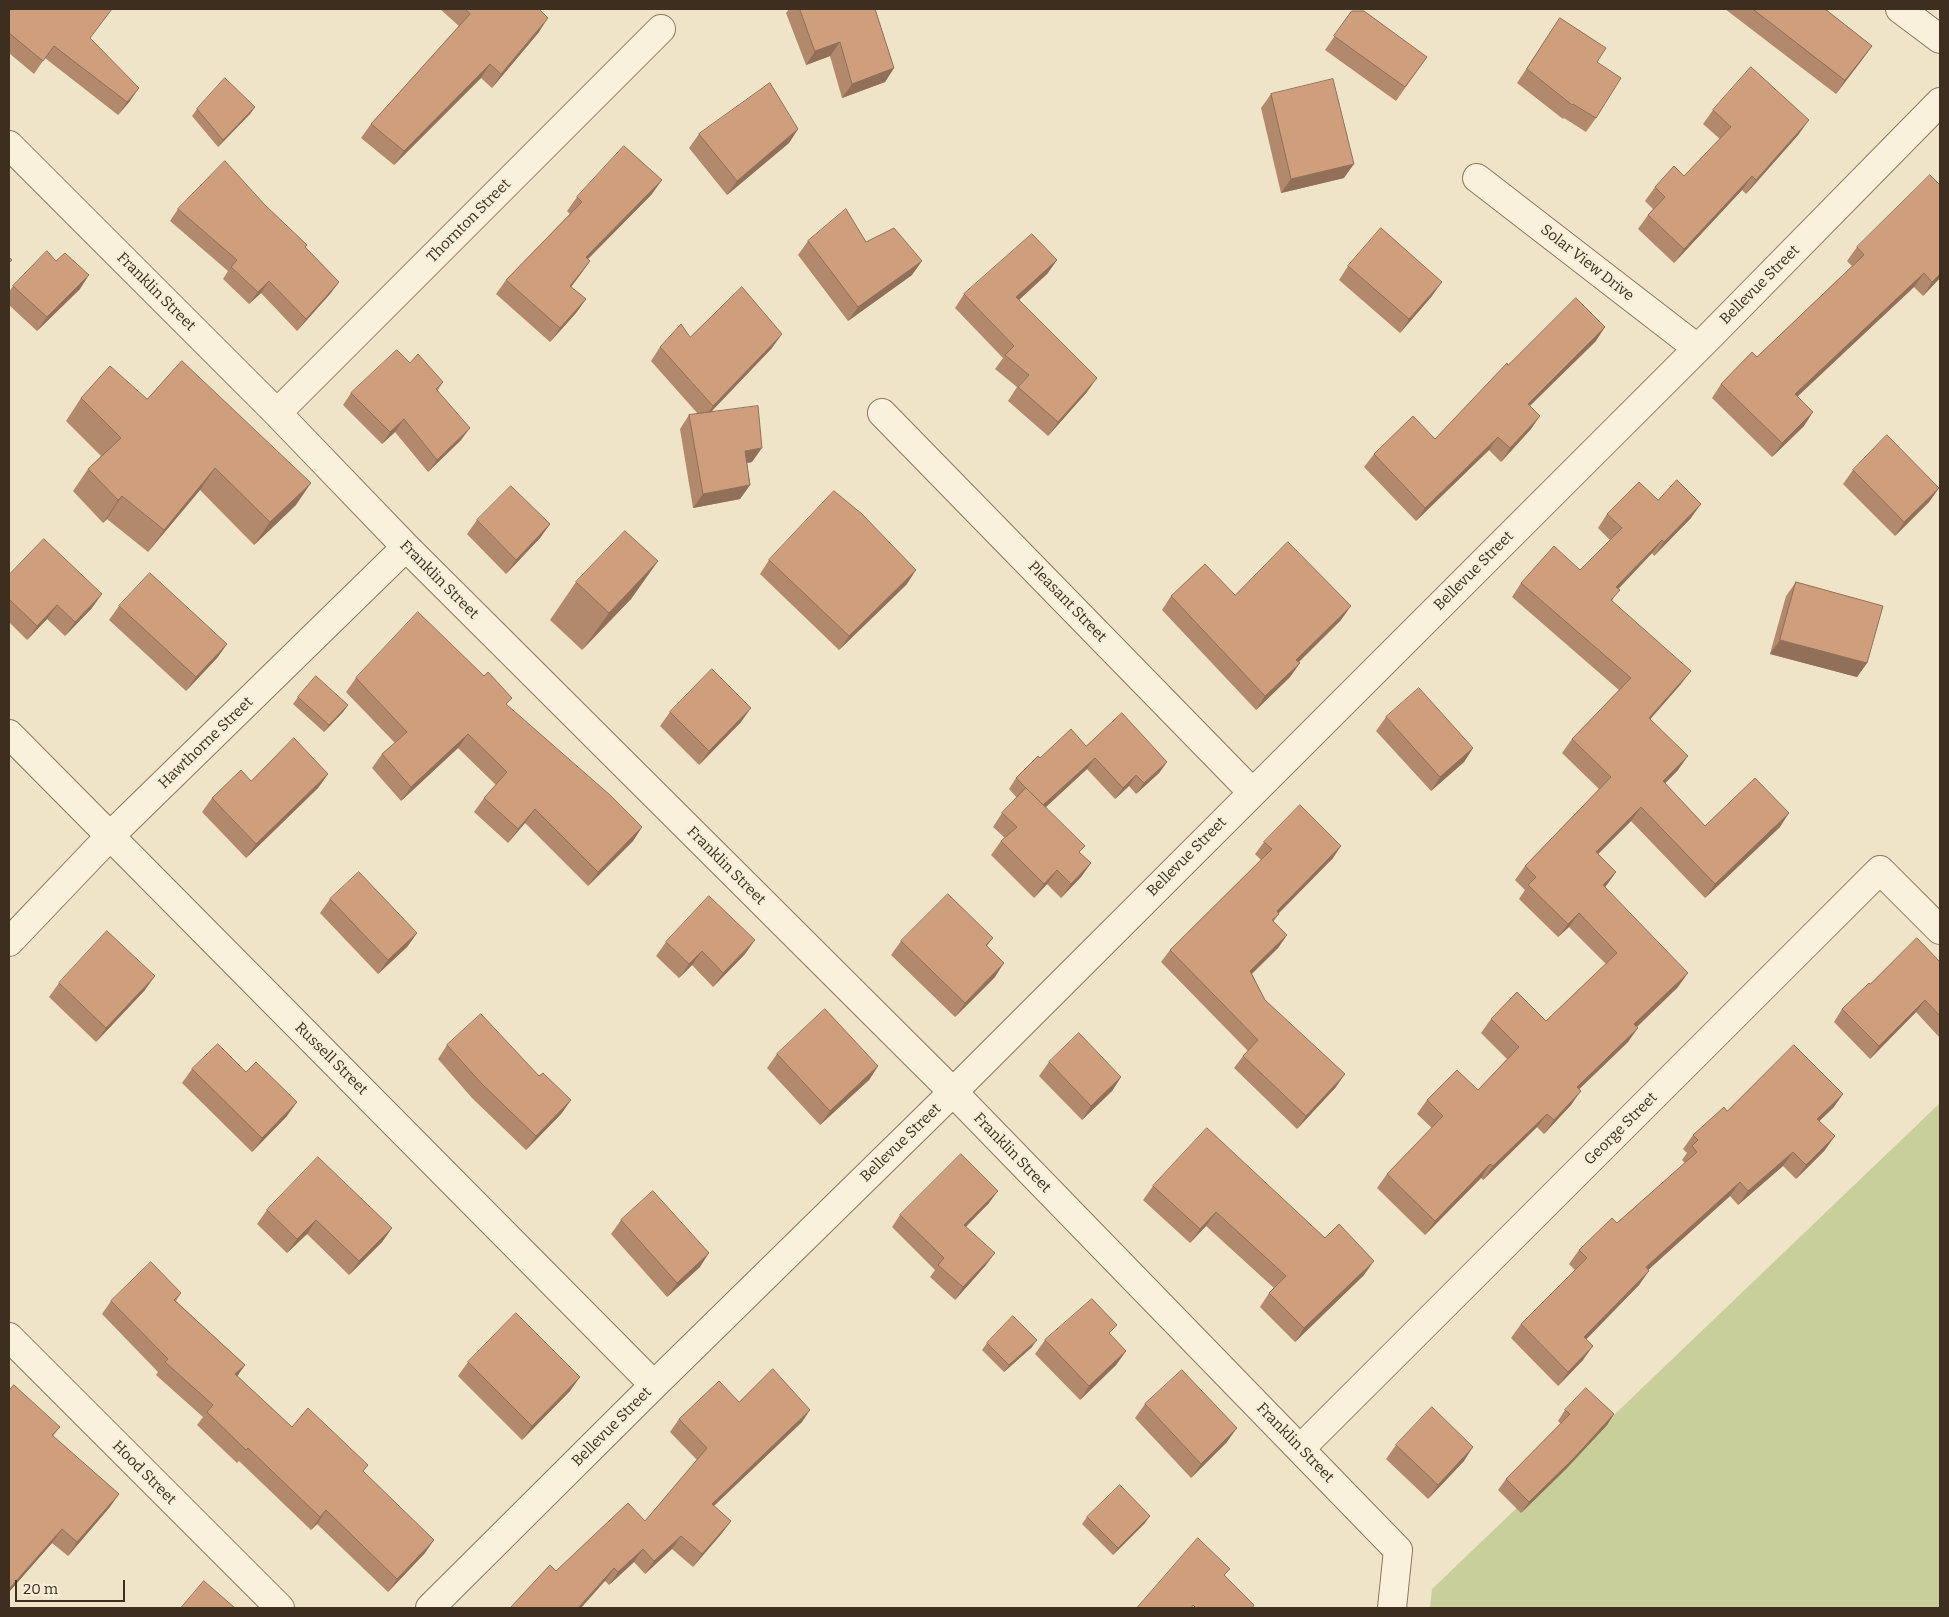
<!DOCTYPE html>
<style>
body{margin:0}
#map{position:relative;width:1949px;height:1617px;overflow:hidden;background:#f0e4c8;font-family:Bitter,serif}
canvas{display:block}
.frame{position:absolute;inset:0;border:10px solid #3d2e20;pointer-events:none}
.scale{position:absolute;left:15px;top:1580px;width:110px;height:22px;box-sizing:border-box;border:2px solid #3d2e20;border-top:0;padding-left:6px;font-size:15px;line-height:18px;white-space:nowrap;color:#3d2e20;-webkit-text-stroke:4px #f7eed8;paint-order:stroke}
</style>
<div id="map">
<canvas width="1949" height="1617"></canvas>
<div class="frame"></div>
<div class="scale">20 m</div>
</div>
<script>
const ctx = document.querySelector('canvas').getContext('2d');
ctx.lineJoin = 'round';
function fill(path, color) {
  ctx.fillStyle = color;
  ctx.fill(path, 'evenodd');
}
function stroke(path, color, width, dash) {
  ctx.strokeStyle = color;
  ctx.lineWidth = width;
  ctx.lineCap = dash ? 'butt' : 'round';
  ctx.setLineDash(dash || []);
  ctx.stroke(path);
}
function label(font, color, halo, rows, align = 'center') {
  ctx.font = font + ' Bitter,serif';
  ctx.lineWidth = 4;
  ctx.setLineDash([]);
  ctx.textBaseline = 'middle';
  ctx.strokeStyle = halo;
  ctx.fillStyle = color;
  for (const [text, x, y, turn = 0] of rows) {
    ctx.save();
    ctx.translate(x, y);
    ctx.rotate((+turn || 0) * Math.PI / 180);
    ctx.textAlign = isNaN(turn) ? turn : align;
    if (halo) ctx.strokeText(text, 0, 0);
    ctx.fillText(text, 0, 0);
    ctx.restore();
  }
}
const green = new Path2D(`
 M1940,1103V1608H1430L1432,1589Z`);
const minor = new Path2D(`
 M1900,9L1940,39
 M9,145L277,413L406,547L953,1092L1398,1550L1392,1608
 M1477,178L1697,348
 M277,413L661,29
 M882,413L1252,792
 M9,734L654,1385
 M9,942L110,836L406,547
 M9,1337L280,1608
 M1301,1448L1880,870L1940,930
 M430,1608L654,1385L953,1092L1710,336L1940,102`);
const wall = new Path2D(`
 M440,9H539V32L492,88L481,78L394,165L361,138L371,124L459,26Z
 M789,9H875L894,68L885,82L842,98L830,56L806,65L786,13Z
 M1725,9H1825L1872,46L1836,94Z
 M1352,11L1427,57L1396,101L1325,50Z
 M9,12L90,38L130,101L118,115L45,58L34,74L9,53Z
 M1560,18L1597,62L1596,118L1586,132L1564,118L1563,119L1517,83Z
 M1271,94L1344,178L1281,193L1261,108Z
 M255,107L250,114L218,147L192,116L197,109Z
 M1713,110L1799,134L1746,194L1742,190L1674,263L1638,229L1648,215L1653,209L1645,201L1655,187L1684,176L1720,139L1703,124Z
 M798,129L789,143L727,195L689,148L699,134Z
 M1940,185V278L1923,296L1914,287L1797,397L1804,426L1772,457L1712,398L1721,384L1757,357L1852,266L1847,261L1857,247Z
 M652,194L588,259L590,261L571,287L586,299L576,313L550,342L496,294L506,280L570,214L567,211L577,197Z
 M265,205L339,282L330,294L297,331L261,293L249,304L223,279L228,271L170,221L178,209Z
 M808,241L866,242L912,275L848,321L798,255Z
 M1057,260L1047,274L1019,300L1087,392L1048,436L1008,401L1017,387L995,369L1003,358L955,308L964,294Z
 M56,261L80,289L37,331L9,305V292L13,286Z
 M1348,266L1432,296L1400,333L1339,280Z
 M690,337L772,348L711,412L752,462L747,463L750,485L740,499L693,508L680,429L689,415L698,414L651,361L660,347Z
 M1596,341L1530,406L1531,429L1501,462L1489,450L1416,521L1364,467L1374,454L1435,439L1508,365Z
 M410,363L443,382L438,390L461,440L428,472L395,432L382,444L343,405L351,393Z
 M81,398L147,399L296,505L254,545L200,490L148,552L107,519L103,523L73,491L88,469L101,456L66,421Z
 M1853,470L1939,488L1929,502L1895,536L1843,484Z
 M1658,500L1691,518L1654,556L1652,553L1618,589L1612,601L1681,684L1650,719L1678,770L1665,783L1705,826L1780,827L1705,898L1631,821L1598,854L1616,872L1605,887L1678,987L1637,1027L1628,1042L1579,1089L1571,1105L1544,1134L1537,1127L1483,1180L1481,1178L1425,1235L1377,1188L1387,1174L1432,1128L1417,1114L1427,1100L1478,1090L1507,1059L1481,1033L1491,1019L1546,1021L1606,964L1569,927L1558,937L1519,899L1525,890L1515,880L1525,866L1599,789L1562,753L1572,739L1619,690L1512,597L1521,583L1580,570L1610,540L1598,528L1607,514Z
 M477,520L550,524L540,538L506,574L467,534Z
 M769,560L907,584L839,650L760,574Z
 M658,561L631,599L582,650L550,620L576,582Z
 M9,575L92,608L65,636L47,619L27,640L9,622Z
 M1796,582L1867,663L1857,677L1770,654L1786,596Z
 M1235,595L1341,620L1298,662L1300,663L1290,677L1256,710L1162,610L1171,596Z
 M119,606L227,644L217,658L186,691L109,620Z
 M356,678L507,705L642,827L633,841L588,886L525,823L508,843L474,812L484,798L496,785L458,748L401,801L372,768L382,754L395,743L346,692Z
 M298,697L348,705L343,712L324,732L293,704Z
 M670,712L741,722L699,765L660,726Z
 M1386,717L1473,748L1464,762L1431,791L1376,731Z
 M1086,746L1167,762L1159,773L1136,794L1129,786L1115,799L1087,769L1046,807L1080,853L1091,863L1081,877L1061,898L1047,884L1034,898L991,855L1001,841L1005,838L993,827L1002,813L1017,798L1009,789L1016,778L1040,758Z
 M328,774L318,788L246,858L202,812L212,798L251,781Z
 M1264,842L1333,858L1279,913V914L1273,922L1287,935L1278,948L1252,974L1265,1000L1336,1087L1297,1129L1234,1068L1243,1056L1248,1051L1161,962L1170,950L1261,860L1255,854Z
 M330,899L417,933L407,947L378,974L320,913Z
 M993,938L987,946L995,977L955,1017L891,955L901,941Z
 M666,942L745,954L713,987L692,965L679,978L656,956Z
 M1940,962V1038L1916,1012L1870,1059L1834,1022L1842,1009L1870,984Z
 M59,983L145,990L96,1042L49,997Z
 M447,1045L539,1076L571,1100L561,1114L526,1150L472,1098L438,1059Z
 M777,1054L878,1066L869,1080L820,1125L767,1068Z
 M1049,1062L1121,1077L1112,1091L1082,1120L1039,1076Z
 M192,1069L246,1072L287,1116L252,1152L182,1083Z
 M1843,1094L1833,1108L1819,1121L1825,1150L1796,1179L1783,1166L1738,1205L1730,1196L1648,1270L1639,1285L1586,1339L1583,1360L1558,1386L1511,1338L1521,1324L1575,1270L1569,1264L1579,1250L1617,1223L1685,1163L1682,1160L1687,1153L1683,1149L1693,1135L1727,1111Z
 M1153,1186L1325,1238L1364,1275L1295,1342L1260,1307L1269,1293L1274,1288L1206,1226L1190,1243L1143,1200Z
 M989,1203L966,1227L986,1265L955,1300L930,1277L935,1270L892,1227L900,1215Z
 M267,1210L392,1228L382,1242L349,1275L307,1234L287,1253L257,1224Z
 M621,1220L700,1267L667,1297L611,1234Z
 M181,1293L176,1301L245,1365L237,1376L292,1427L364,1472L425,1553L388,1592L317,1524L311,1530L239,1461L237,1463L197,1425L203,1417L156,1375L158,1372L102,1314L111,1301Z
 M1045,1340L1126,1351L1116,1365L1080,1400L1035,1354Z
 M987,1343L1032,1347L1004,1372L982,1350Z
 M468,1362L570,1391L522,1440L458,1376Z
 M9,1391L60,1427L53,1436L119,1494L109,1508L68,1556L52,1543L9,1592Z
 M739,1402L802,1422L714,1506L731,1521L722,1533L693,1567L672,1549L645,1574L634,1562L609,1585L605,1581L556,1571L645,1521L697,1460L670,1432L679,1419Z
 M1145,1404L1227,1442L1191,1478L1135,1418Z
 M1565,1410L1614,1414L1607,1425L1566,1469L1521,1513L1498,1490L1506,1479L1561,1424L1558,1421Z
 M1396,1445L1464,1461L1428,1499L1386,1459Z
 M1087,1517L1145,1523L1113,1555L1082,1524Z`);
const shadedWall = new Path2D(`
 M548,18L539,32L492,88L501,74Z
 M840,42L830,56L806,65L815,51Z
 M1872,46L1862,60L1836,94L1845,80Z
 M490,64L481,78L394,165L404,151Z
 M894,68L885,82L842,98L852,84Z
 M139,88L130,101L118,115L127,102Z
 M255,107L250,114L218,147L223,140Z
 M1809,120L1799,134L1746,194L1756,180Z
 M798,129L789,143L727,195L737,181Z
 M1354,164L1344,178L1281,193L1291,179Z
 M1752,176L1742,190L1674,263L1684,249Z
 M662,180L652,194L576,271L586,257Z
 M1057,260L1047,274L1007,311L1016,297Z
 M590,261L580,275L561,300L570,286Z
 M922,261L912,275L848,321L858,307Z
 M1924,273L1914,287L1785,408L1795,394Z
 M1940,274V278L1923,296L1932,282Z
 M89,275L80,289L37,331L47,317Z
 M269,281L261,293L249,304L258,292Z
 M339,282L330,294L297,331L306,319Z
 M1442,282L1432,296L1400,333L1409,319Z
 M586,299L576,313L550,342L560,328Z
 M1605,327L1596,341L1518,417L1528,404Z
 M782,334L772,348L703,420L713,406Z
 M1097,378L1087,392L1048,436L1058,422Z
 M1813,412L1804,426L1772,457L1782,443Z
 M1540,416L1531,429L1501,462L1510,448Z
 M404,419L395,432L382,444L390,432Z
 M470,428L461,440L428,472L437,460Z
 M1498,437L1489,450L1416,521L1425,508Z
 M762,448L752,462L735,465L745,451Z
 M215,468L200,490L148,552L164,530Z
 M311,483L296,505L254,545L270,522Z
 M750,485L740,499L693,508L703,494Z
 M1939,488L1929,502L1895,536L1904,522Z
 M122,496L107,519L103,523L118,500Z
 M1701,504L1691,518L1654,556L1664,542Z
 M550,524L540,538L506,574L516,560Z
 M1662,540L1652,553L1607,601L1616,587Z
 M658,561L631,599L582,650L609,613Z
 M916,570L907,584L839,650L849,636Z
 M102,594L92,608L65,636L75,622Z
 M57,605L47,619L27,640L37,626Z
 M1351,606L1341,620L1287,674L1296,660Z
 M1780,640L1867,663L1857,677L1770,654Z
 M227,644L217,658L186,691L196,677Z
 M1300,663L1290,677L1256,710L1265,696Z
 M1691,671L1681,684L1639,732L1649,718Z
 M348,705L343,712L324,732L329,725Z
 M751,708L741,722L699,765L709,751Z
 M468,734L458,748L401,801L411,787Z
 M1473,748L1464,762L1431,791L1440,777Z
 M1688,756L1678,770L1654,795L1663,781Z
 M1095,758L1087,769L1036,816L1043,805Z
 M1167,762L1159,773L1136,794L1144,783Z
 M328,774L318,788L246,858L256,844Z
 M1136,775L1129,786L1115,799L1123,788Z
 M1641,807L1631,821L1586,866L1596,852Z
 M535,809L525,823L508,843L518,829Z
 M1789,813L1780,827L1705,898L1715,884Z
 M642,827L633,841L588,886L598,872Z
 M1341,846L1333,858L1268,924L1277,911Z
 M1091,863L1081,877L1061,898L1071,884Z
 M1057,870L1047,884L1034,898L1044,884Z
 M1616,872L1606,886L1593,899L1603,885Z
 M1579,913L1569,927L1558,937L1568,924Z
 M417,933L407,947L378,974L388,960Z
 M1287,935L1278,948L1241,984L1250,971Z
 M755,940L745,954L713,987L723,973Z
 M702,951L692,965L679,978L689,964Z
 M1004,963L995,977L955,1017L965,1003Z
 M1688,973L1678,987L1625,1038L1634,1024Z
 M155,976L145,990L96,1042L106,1028Z
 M1925,1000L1916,1012L1870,1059L1879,1046Z
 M1638,1028L1628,1042L1567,1101L1577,1087Z
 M878,1066L869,1080L820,1125L830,1111Z
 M1345,1074L1336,1087L1297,1129L1306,1116Z
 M1121,1077L1112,1091L1082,1120L1091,1106Z
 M1581,1091L1571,1105L1544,1134L1554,1120Z
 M1843,1094L1833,1108L1807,1133L1817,1119Z
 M571,1100L561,1114L526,1150L536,1136Z
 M297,1102L287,1116L252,1152L262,1138Z
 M1547,1114L1537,1127L1483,1180L1493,1166Z
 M1835,1136L1825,1150L1796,1179L1806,1165Z
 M1793,1152L1783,1166L1738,1205L1748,1191Z
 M1490,1164L1481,1178L1425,1235L1435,1221Z
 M1740,1182L1730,1196L1636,1281L1646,1267Z
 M998,1191L989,1203L955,1237L964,1225Z
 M1216,1212L1206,1226L1190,1243L1200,1229Z
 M316,1220L307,1234L287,1253L297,1239Z
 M392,1228L382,1242L349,1275L359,1261Z
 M709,1253L700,1267L667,1297L677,1283Z
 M995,1253L986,1265L955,1300L963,1287Z
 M1374,1261L1364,1275L1295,1342L1304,1328Z
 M1649,1271L1639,1285L1575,1351L1584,1337Z
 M1037,1340L1032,1347L1004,1372L1009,1365Z
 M1593,1346L1583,1360L1558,1386L1568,1372Z
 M1126,1351L1116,1365L1080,1400L1089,1386Z
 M245,1365L236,1378L235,1374Z
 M580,1377L570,1391L522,1440L532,1426Z
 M810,1410L802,1422L703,1516L712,1504Z
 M1614,1414L1607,1425L1566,1469L1521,1513L1529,1502Z
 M1237,1428L1227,1442L1191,1478L1201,1464Z
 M1473,1447L1464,1461L1428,1499L1438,1485Z
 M119,1494L109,1508L68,1556L77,1542Z
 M326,1510L317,1524L311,1530L320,1517Z
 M1150,1516L1145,1523L1113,1555L1118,1548Z
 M731,1521L722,1533L693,1567L702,1554Z
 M62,1529L52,1543L9,1592V1589Z
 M681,1536L672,1549L645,1574L654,1561Z
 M434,1540L425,1553L388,1592L397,1579Z
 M643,1549L634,1562L609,1585L618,1572Z
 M614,1568L605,1581L581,1608H578Z`);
const building = new Path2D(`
 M11,9H112L90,38L139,88L127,102L54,46L43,61L9,33V12Z
 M465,9H539L548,18L501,74L490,64L404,151L371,124L470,14Z
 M800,9H875L894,68L852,84L840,42L815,51Z
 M1753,9H1825L1872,46L1845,80Z
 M1352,11H1364L1427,57L1405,87L1334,36Z
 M1560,18L1606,48L1597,62L1621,78L1596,118L1573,104L1572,105L1527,69Z
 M1751,67L1809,120L1756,180L1752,176L1684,249L1648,215L1665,197L1655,187L1674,166L1684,176L1731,127L1713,110Z
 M225,78L255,107L223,140L197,109Z
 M1333,79L1354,164L1291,179L1271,94Z
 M770,83L798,129L737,181L699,134Z
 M624,146L662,180L586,257L590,261L570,286L586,299L560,328L506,280L582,202L577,197Z
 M225,161L265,205L307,245L305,247L339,282L306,319L269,281L258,292L231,267L237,260L178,209Z
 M1930,175L1940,185V274L1932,282L1924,273L1795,394L1813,412L1782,443L1721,384L1752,352L1757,357L1864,255L1857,247Z
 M846,209L866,242L894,228L922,261L858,307L808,241Z
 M1381,228L1442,282L1409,319L1348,266Z
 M1032,234L1057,260L1016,297L1097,378L1058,422L1018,387L1029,375L1005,355L1014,346L964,294Z
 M47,251L56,261L65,253L89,275L47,317L13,286Z
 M9,257L12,260L9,263Z
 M742,287L782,334L713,406L660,347L681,324L690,337Z
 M1576,298L1605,327L1528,404L1540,416L1510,448L1498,437L1425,508L1374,454L1413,416L1435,439L1507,363L1508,365Z
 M397,350L410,363L418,354L443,382L436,389L470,428L437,460L404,419L390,432L351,393Z
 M182,361L311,483L270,522L215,468L164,530L122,496L118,500L88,469L121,438L81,398L110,366L147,399Z
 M758,406L762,448L745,451L750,485L703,494L689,415Z
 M1887,435L1939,488L1904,522L1853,470Z
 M1677,480L1701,504L1664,542L1662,540L1616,587L1620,590L1611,600L1691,671L1649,718L1688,756L1663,781L1705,826L1755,778L1789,813L1715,884L1641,807L1596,852L1616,872L1603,885L1688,973L1634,1024L1638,1028L1577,1087L1581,1091L1554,1120L1547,1114L1493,1166L1490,1164L1435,1221L1387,1174L1443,1116L1427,1100L1457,1070L1478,1090L1519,1047L1491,1019L1517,992L1546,1021L1617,953L1579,913L1568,924L1528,885L1536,877L1525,866L1611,777L1572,739L1631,678L1521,583L1554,546L1580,570L1622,528L1607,514L1639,482L1658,500Z
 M511,486L550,524L516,560L477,520Z
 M834,491L862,514L916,570L849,636L769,560Z
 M625,531L658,561L609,613L576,582Z
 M44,539L102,594L75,622L57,605L37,626L9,599V575Z
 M1288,542L1351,606L1296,660L1300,663L1265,696L1171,596L1205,564L1235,595Z
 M150,573L227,644L196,677L119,606Z
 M1796,582L1883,606L1867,663L1780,640Z
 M418,612L484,676L488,672L512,698L506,704L610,795L642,827L598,872L535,809L518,829L484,798L507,772L468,734L411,787L382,754L407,732L356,678Z
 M712,669L751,708L709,751L670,712Z
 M316,676L348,705L329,725L298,697Z
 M1419,688L1473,748L1440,777L1386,717Z
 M1122,713L1167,762L1144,783L1136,775L1123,788L1095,758L1043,805L1016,778L1038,756L1040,758L1071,729L1086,746Z
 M294,738L328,774L256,844L212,798L241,770L251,781Z
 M1026,788L1085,846L1079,852L1091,863L1071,884L1057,870L1044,884L1001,841L1017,827L1002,813Z
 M1300,805L1341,846L1277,911L1279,914L1272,920L1287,935L1250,971L1265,1000L1345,1074L1306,1116L1243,1056L1258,1040L1170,950L1272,849L1264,842Z
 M359,872L417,933L388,960L330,899Z
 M948,894L993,938L986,945L1004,963L965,1003L901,941Z
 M709,896L755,940L723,973L702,951L689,964L666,942Z
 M107,931L155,976L106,1028L59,983Z
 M1917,938L1940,962V1016L1925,1000L1879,1046L1842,1009L1869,983L1870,984Z
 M825,1009L878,1066L830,1111L777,1054Z
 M481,1014L539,1076L543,1073L571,1100L536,1136L482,1084L447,1045Z
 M1079,1033L1121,1077L1091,1106L1049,1062Z
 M218,1044L246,1072L256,1062L297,1102L262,1138L192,1069Z
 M1794,1045L1843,1094L1817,1119L1835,1136L1806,1165L1793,1152L1748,1191L1740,1182L1646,1267L1649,1271L1584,1337L1593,1346L1568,1372L1521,1324L1587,1258L1579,1250L1612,1218L1617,1223L1697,1152L1692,1146L1698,1140L1693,1135L1724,1107L1727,1111Z
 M1207,1128L1325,1238L1339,1224L1374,1261L1304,1328L1269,1293L1286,1276L1216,1212L1200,1229L1153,1186Z
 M961,1154L998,1191L964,1225L995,1253L963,1287L938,1265L944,1258L900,1215Z
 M318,1157L392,1228L359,1261L316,1220L297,1239L267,1210Z
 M653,1191L709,1253L677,1283L621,1220Z
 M151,1262L181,1293L174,1300L245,1365L235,1374L292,1427L308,1408L368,1465L363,1471L434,1540L397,1579L326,1510L320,1517L248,1448L246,1450L207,1412L213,1405L165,1362L168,1359L111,1301Z
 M1092,1299L1117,1325L1109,1333L1126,1351L1089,1386L1045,1340Z
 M516,1313L580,1377L532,1426L468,1362Z
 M1013,1316L1037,1340L1009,1365L987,1343Z
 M773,1369L810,1410L712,1504L731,1521L702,1554L681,1536L654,1561L643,1549L618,1572L614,1568L578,1608H510L550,1565L556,1571L628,1503L645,1521L707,1448L679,1419L719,1381L739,1402Z
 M1182,1370L1237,1428L1201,1464L1145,1404Z
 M14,1385L60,1427L52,1435L119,1494L77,1542L62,1529L9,1589V1391Z
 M1586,1388L1614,1414L1573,1459L1529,1502L1506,1479L1570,1414L1565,1410Z
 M1432,1407L1473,1447L1438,1485L1396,1445Z
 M1120,1485L1150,1516L1118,1548L1087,1517Z
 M1198,1538L1230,1569L1224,1575L1254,1605L1252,1608H1196L1193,1605L1191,1608H1137Z
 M204,1581L235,1608H181Z`);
const streetNames = [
 ["Thornton Street",469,221,-45],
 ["Solar View Drive",1587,263,38],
 ["Bellevue Street",1760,285,-45],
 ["Franklin Street",156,292,45],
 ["Bellevue Street",1474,571,-45],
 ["Franklin Street",439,580,45],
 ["Pleasant Street",1067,602,46],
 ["Hawthorne Street",206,743,-44],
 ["Bellevue Street",1187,857,-45],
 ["Franklin Street",726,866,45],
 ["Russell Street",331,1059,45],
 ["George Street",1621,1129,-45],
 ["Bellevue Street",901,1143,-44],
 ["Franklin Street",1012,1153,46],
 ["Bellevue Street",612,1427,-45],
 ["Franklin Street",1295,1443,46],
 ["Hood Street",144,1473,45]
];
fill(green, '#c9cf9b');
stroke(minor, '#8d765c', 30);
stroke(minor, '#faf1dc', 28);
fill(wall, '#b2896c');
fill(shadedWall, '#916f58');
fill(building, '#cf9f7d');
stroke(building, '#916f58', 1);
label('15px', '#3d2e20', '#f7eed8', streetNames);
</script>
